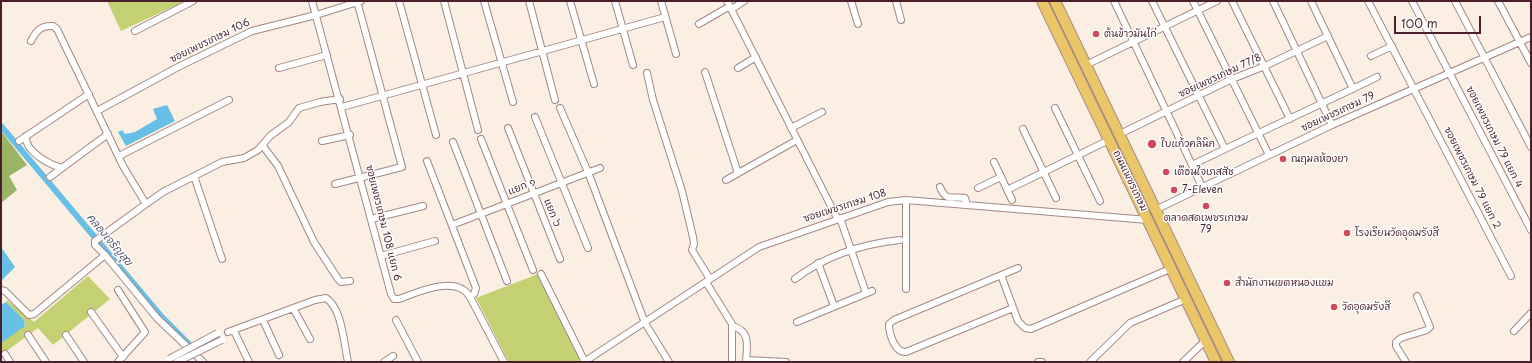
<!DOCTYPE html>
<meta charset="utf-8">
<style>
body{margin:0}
#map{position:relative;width:1532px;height:363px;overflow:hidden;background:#faefe2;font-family:"Playpen Sans",sans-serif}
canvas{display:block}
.frame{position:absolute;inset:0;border:2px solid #4a1f2b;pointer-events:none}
.scale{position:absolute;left:1394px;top:16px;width:87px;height:18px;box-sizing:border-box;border:2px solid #4a1f2b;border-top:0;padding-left:5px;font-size:12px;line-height:14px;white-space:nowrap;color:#4a1f2b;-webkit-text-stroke:3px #fff;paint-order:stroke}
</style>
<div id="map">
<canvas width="1532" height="363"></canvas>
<div class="frame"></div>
<div class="scale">100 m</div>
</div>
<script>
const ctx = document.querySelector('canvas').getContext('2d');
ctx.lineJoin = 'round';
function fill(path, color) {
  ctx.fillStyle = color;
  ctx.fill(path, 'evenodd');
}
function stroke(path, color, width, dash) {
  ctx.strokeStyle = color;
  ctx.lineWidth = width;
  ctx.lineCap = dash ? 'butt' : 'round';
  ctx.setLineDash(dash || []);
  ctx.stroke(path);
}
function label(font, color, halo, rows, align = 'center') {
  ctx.font = font + ' "Playpen Sans","Playpen Sans Thai",sans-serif';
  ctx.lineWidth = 3;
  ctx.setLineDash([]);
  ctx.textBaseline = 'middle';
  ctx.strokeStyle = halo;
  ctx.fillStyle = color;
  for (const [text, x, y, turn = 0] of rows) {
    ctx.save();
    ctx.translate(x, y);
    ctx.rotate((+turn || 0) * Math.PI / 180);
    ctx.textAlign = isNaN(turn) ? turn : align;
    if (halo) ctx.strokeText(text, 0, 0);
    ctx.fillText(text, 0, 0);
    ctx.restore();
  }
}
const green = new Path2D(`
 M107,1H185L121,31Z
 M538,274L580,360L576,362H509L476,298Z
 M88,276L110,299L53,345L38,328L1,355V343L25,325L24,320L6,302L7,300L34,322Z`);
const forest = new Path2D(`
 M1,131L27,165L9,176L17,190L1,203Z`);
const water = new Path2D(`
 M167,105L175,121L126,146L118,132L122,130L125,134L135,132L157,119L153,109Z
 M1,247L15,267L1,281Z
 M6,302L24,320L25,326L1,343V305Z`);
const canal = new Path2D(`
 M1,126L161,316L189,344`);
const minor = new Path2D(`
 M312,1L391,294L394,299H399C418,292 457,274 470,297L504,362
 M399,1L436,135
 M444,1L478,130
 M484,1L513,102
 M529,1L555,100
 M570,1L594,84
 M615,1L633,65
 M661,1L676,54
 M727,1L837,218
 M851,1L858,24
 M896,1L901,20
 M1114,1L1192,165C1253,135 1316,107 1377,77
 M1152,1L1225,149
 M1193,1L1269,155
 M1232,1L1290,119
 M1273,1L1332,125
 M1311,1L1353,89
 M1368,1L1511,276
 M1412,1L1531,230
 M1455,1L1531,147
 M1498,1L1531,63
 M732,9L744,1
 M699,24L730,6
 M135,31L193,1
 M31,41C36,31 41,25 53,26L57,29L123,166L146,204L163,192L222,162L244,158L258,150L270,136L289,122L299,108L320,102L340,99
 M1371,56L1392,46
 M1086,65L1217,1
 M279,68L327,55
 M738,68L756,57
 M705,72L738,173
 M647,73L653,100L682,191L693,237L694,244L692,250L710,279
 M342,107L665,17
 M560,108L588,172L645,323L669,362
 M1055,108L1100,201
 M97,111L178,67L252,31L316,15L361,1
 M535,117L588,248
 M508,128L560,259
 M791,128L822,112
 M1023,129L1056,198
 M1120,134L1232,79L1265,66L1328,36
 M26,136C24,151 50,165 62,168L108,134
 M481,139L533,270
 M19,141L89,94
 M322,141L350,135
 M453,142L507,281
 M263,146L278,166L314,242L338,279L341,282L350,281
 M119,156L229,100
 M427,161L476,288L474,294L470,297
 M994,162L1012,200
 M1192,165L1202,187
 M194,176L222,259
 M50,177L62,168
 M726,180L797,140
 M335,184L402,167L357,1
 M940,187C946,202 951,196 965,198L967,205
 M978,188L1001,177
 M1007,190L1109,140
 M1155,210L1332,125L1531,37
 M840,218L866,293
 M371,219L423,206
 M452,225L600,168
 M105,255L157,318L203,362
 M381,256L435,241
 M818,263L834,306
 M541,274L585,362
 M1001,275L1018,321L1025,328L1031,329L1172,268
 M795,279C825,256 862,244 900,240
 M706,282L732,324V362
 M906,289V200
 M1,290L5,291L29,315L34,314L105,255L95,245V241L146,204
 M118,290L145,332L118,362
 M293,308L310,339
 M1013,308L906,352C895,353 889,334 889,324L894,320L1018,268
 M91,312L123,357
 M263,320L279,355
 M396,320L418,362
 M797,322L872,291
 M732,326C751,331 747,346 746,362
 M234,331L249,362
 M1514,331L1531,313
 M228,332L315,300L326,298C342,308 344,344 348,362
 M28,335L46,362
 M66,335L84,362
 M5,354L10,362
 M746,360L786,362
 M384,362L393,356
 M584,362L759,247L888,202L906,200L1148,220
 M1038,362H1042
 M1090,362L1130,323L1186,299
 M1183,362L1206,340
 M1406,362L1396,346V342L1401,338L1427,330L1430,327L1417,296`);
const primary = new Path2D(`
 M1042,1L1216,362
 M1055,1L1229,362`);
const minorBridge = new Path2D(`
 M169,359L218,333
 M177,362L222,340`);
const markers = [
 [1096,34,4,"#d1495b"],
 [1152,144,5,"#d1495b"],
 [1283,159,4,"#d1495b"],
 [1166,172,4,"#d1495b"],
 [1174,190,4,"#d1495b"],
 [1206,206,4,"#d1495b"],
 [1347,233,4,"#d1495b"],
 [1227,283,4,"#d1495b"],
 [1334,307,4,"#d1495b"]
];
const poiNames = [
 ["ต้นข้าวมันไก่",1104,34],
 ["ใบแก้วคลินิก",1161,144],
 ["ณฤมลห้องยา",1291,159],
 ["เตือนใจเภสสัช",1174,172],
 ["7-Eleven",1182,190],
 ["ตลาดสดเพชรเกษม",1206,218,"center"],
 ["79",1206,230,"center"],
 ["โรงเรียนวัดอุดมรังสี",1355,233],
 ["สำนักงานเขตหนองแขม",1235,283],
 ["วัดอุดมรังสี",1342,307]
];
const streetNames = [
 ["ซอยเพชรเกษม 106",210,41,-26],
 ["ซอยเพชรเกษม 77/8",1220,76,-25],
 ["ซอยเพชรเกษม 79",1338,112,-25],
 ["ซอยเพชรเกษม 79 แยก 4",1494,137,63],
 ["ซอยเพชรเกษม 79 แยก 2",1472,178,63],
 ["ถนนเพชรเกษม",1130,181,64],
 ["แยก ๑",522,187,-22],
 ["ซอยเพชรเกษม 108",845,206,-18],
 ["แยก ๖",552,213,68],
 ["ซอยเพชรเกษม 108 แยก 6",383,223,76]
];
const waterNames = [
 ["คลองเจริญสุข",109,240,50]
];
fill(green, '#c3d172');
fill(forest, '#9ab364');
fill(water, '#68bfe5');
stroke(canal, '#68bfe5', 6);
stroke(minor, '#a28786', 8);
stroke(primary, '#a28786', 12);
stroke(minor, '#fff', 6);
stroke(primary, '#eac669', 10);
stroke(minorBridge, '#a28786', 8, []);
stroke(minorBridge, '#fff', 6);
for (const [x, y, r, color] of markers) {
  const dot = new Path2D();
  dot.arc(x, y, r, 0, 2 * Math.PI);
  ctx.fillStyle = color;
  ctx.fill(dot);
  stroke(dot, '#fff', 1.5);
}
label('10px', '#4a1f2b', '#fff', poiNames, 'left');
label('10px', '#4a1f2b', '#fff', streetNames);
label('italic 11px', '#54576c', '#fff', waterNames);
</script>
